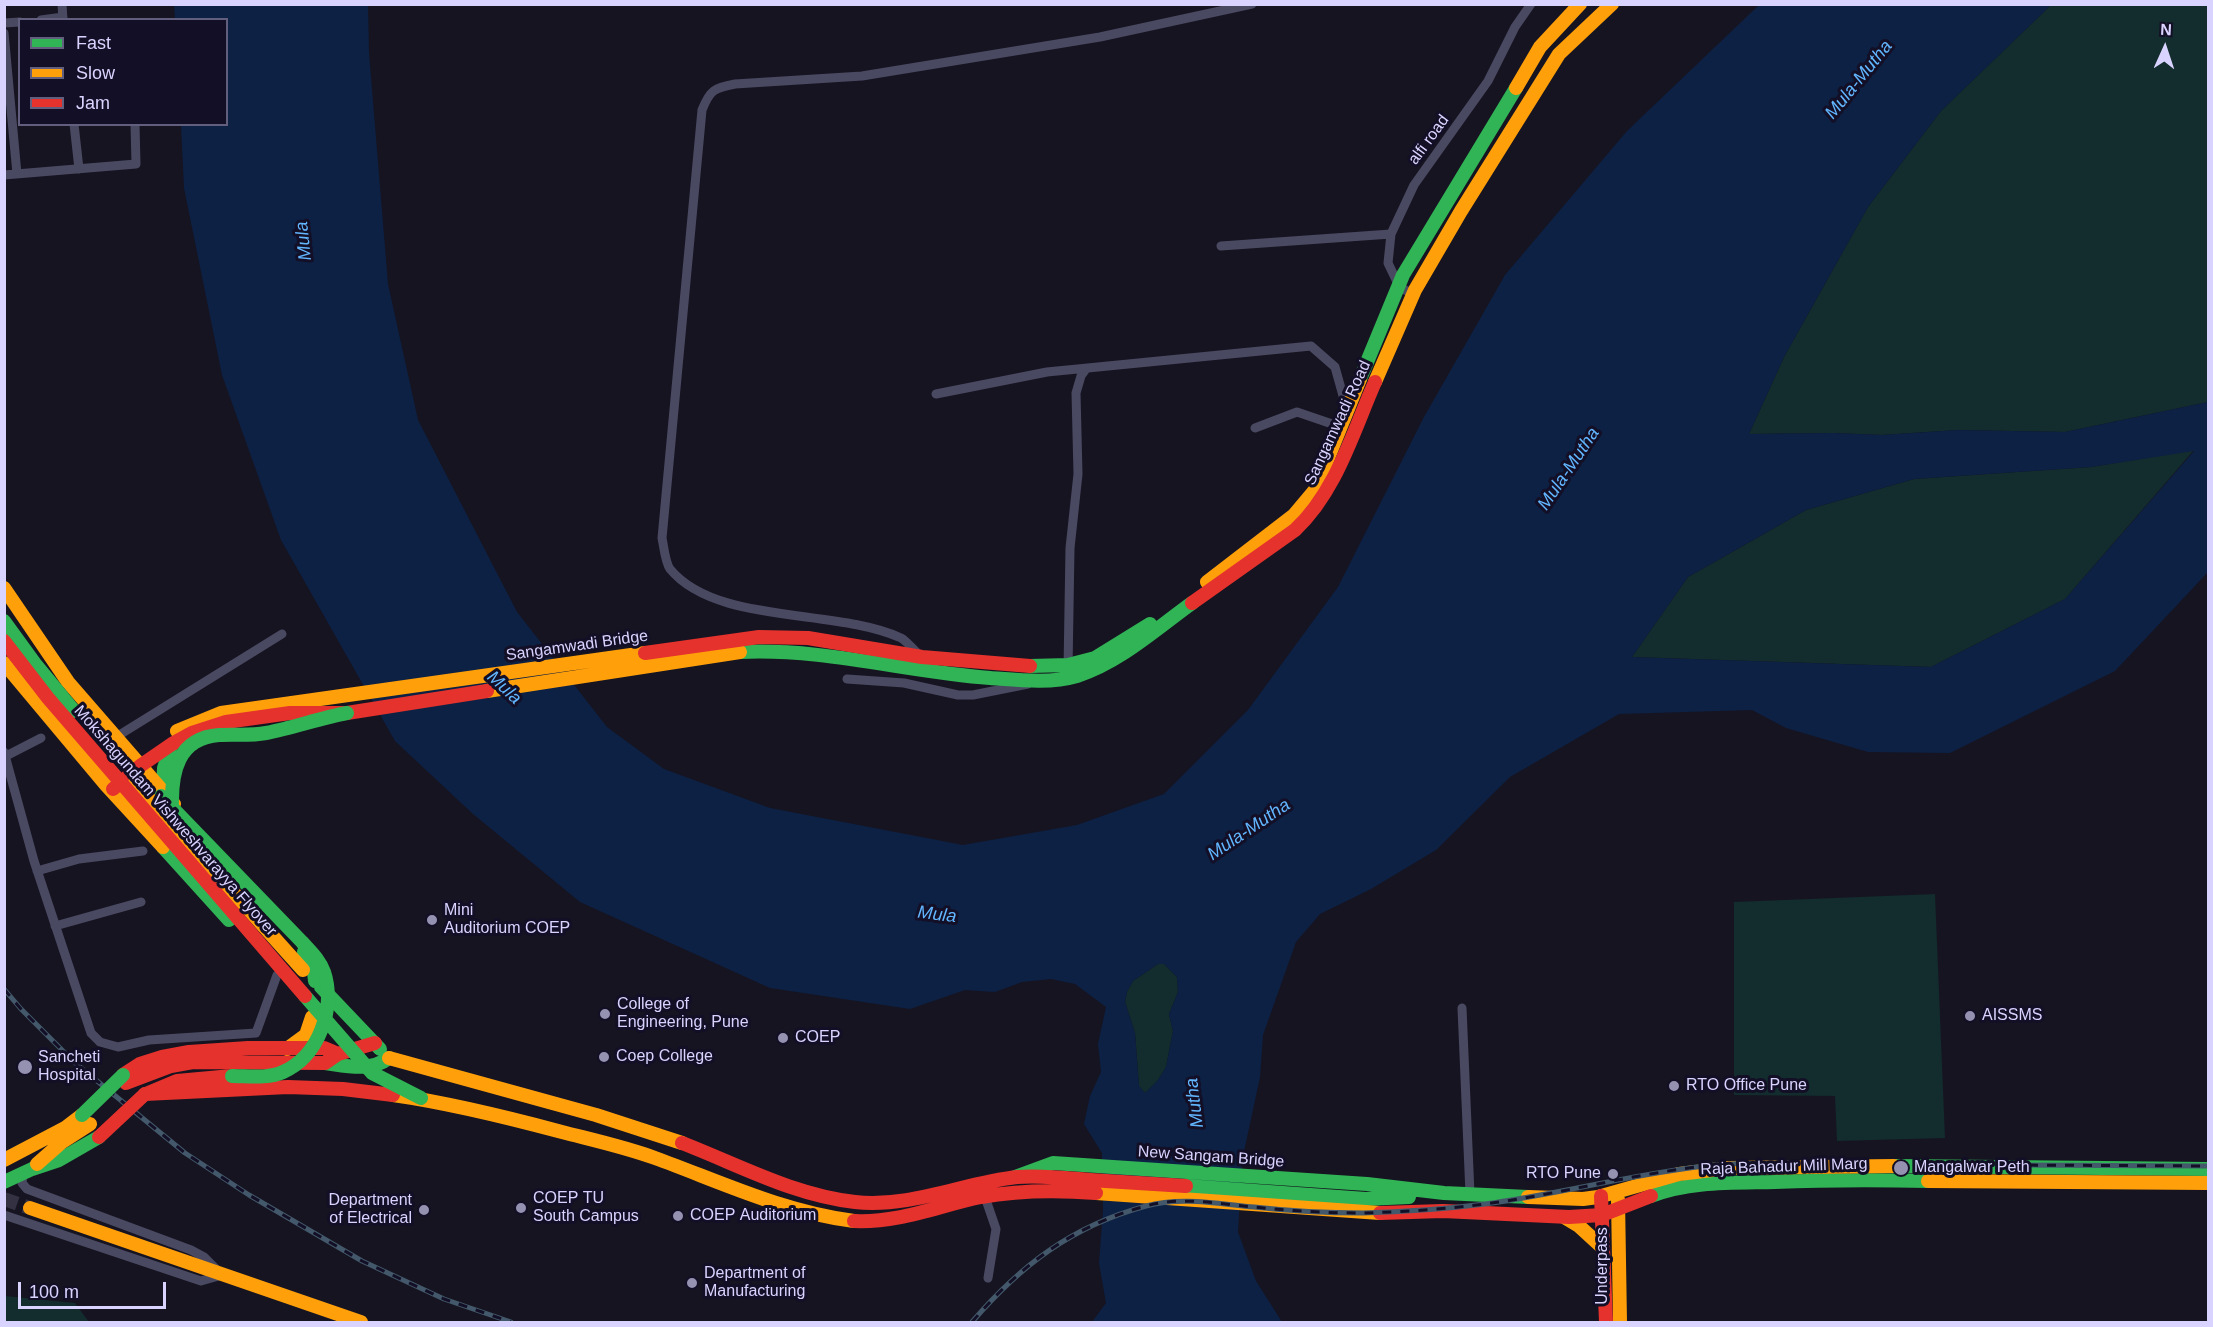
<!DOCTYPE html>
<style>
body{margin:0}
#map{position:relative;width:2213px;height:1327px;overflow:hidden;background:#161421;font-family:Helvetica,sans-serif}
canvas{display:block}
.frame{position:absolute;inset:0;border:6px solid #d9d4ff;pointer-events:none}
.legend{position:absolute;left:18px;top:18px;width:210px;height:108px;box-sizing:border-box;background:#130f26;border:2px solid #625e7d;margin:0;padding:8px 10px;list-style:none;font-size:18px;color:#d9d4ff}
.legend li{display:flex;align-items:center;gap:12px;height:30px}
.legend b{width:30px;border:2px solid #625e7d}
.north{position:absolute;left:2135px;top:18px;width:60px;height:60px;-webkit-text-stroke:4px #130f26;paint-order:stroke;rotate:3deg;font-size:16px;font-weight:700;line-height:24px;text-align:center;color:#d9d4ff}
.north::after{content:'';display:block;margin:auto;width:21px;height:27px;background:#d9d4ff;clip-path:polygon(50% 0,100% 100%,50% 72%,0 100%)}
.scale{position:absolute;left:18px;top:1282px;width:148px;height:27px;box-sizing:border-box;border:3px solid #d9d4ff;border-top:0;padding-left:8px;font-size:18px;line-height:21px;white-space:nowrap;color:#d9d4ff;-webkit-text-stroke:4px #130f26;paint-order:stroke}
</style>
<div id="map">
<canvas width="2213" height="1327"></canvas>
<div class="frame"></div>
<ul class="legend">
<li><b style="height:8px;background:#30b455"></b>Fast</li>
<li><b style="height:8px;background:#ff9f0a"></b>Slow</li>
<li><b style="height:8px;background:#e5322d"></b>Jam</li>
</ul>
<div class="north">N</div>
<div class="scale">100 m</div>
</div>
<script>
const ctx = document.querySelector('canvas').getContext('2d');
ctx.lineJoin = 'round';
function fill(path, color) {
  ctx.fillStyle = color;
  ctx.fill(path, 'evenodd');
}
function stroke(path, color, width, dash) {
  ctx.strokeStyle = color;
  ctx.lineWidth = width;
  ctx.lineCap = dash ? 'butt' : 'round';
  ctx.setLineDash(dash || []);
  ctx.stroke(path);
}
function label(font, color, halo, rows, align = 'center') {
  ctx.font = font + ' Helvetica,sans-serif';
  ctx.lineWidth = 6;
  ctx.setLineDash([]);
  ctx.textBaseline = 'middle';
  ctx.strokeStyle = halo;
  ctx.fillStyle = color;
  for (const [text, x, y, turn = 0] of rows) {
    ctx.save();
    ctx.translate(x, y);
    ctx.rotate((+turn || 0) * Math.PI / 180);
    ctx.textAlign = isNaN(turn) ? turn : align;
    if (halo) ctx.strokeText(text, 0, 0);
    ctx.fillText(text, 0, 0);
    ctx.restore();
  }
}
const green = new Path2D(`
 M2051,5H2208V402L2065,432L1958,430L1882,435L1833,433L1749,434L1784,357L1868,207L1941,111Z
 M2194,450L2065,599L1931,667L1632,657L1688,577L1806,510L1914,479L2091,467Z
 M1935,894L1945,1138L1837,1141L1835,1096L1734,1095V902Z
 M1158,964H1164L1177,977L1178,992L1169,1014L1173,1031L1166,1067L1158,1080L1145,1093L1139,1086L1135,1033L1125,1002L1127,992L1133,981Z
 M5,1296L75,1303L89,1322H5Z`);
const water = new Path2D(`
 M174,5H368L369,53L388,284L418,420L517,612L607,727L664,769L770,808L963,845L1077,825L1164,794L1248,710L1338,587L1424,417L1505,275L1627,131L1759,5H2051L1941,111L1868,207L1784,357L1749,434L1833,433L1882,435L1958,430L2065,432L2208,402V572L2115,671L1950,753L1868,752L1786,728L1752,710L1619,714L1510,777L1436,850L1371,889L1320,914L1296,942L1263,1035L1260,1077L1242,1161L1238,1232L1256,1281L1282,1322H1092L1106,1303L1099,1263L1103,1210L1102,1153L1084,1124L1090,1096L1101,1072L1098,1044L1106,1007L1075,984L1051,979L1022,982L995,992L965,990L910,1009L770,988L580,902L473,814L395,741L281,540L222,375L184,188L181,125L226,124V20L175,19ZM2194,451L2065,599L1931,667L1632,657L1688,577L1806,510L1914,479L2091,467ZM1158,964H1164L1177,977L1178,992L1169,1014L1173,1031L1166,1067L1158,1080L1145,1093L1139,1086L1135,1033L1125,1002L1127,992L1133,981Z`);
const primaryTunnel = new Path2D(`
 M4,1199L30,1208`);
const street = new Path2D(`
 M62,4L63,20
 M41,20L63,17
 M4,23L20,22
 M4,33L17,174
 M74,124L79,169
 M4,175L136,164L135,124
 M1221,246L1391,234
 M1413,295L1399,286L1388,263L1391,234L1414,185L1488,81L1515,27L1531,4
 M936,394L1047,372L1311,346L1335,367L1347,410
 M1255,428L1297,412L1341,427
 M921,656C914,651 907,641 901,638C836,608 716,625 670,569C665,562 664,547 662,538L702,110C710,90 714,88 735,84L862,76L1100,37L1252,4
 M1068,669L1070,548L1078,474L1076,393L1081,376L1086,369
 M847,679L904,683L958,695H973L1028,684
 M116,737L282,634
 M4,752L34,861L91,1033L100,1042L118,1047L149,1040L256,1033L277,975
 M6,756L41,738
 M37,871L79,859L143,851
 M55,926L141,902
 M1462,1008L1470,1194
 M23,1173L22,1183L27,1189L191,1250L204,1257L217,1270
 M985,1197L996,1229L988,1278
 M4,1215L201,1281L222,1275`);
const fast = new Path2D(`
 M1360,379L1403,275L1516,88
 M740,652C825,648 907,672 990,678C1018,680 1050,684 1077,676C1120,662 1156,629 1192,603
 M1030,666L1068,665L1095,658L1150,624
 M163,791L164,768L171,746
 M163,847L229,920
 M304,952L313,963L315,981
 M321,987L380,1049
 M325,1063C347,1066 370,1072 389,1058
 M1894,1166L2208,1169
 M1015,1177L1053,1163L1367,1184L1444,1193L1528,1197
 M4,1182L32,1169L59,1160L99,1137
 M1186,1186L1366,1199L1409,1197
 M1651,1196C1690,1181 1733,1183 1775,1182C1826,1180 1877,1180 1928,1181`);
const slow = new Path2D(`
 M1516,88L1540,47L1580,4
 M1375,382L1415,290L1461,211L1559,54L1612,4
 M1207,582L1294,515L1315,490L1360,379
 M4,588L68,682L174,804
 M4,663L106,785L163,847
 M487,691L740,652
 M177,731L221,713L645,653
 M287,1049L306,1035L312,1017
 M389,1058L596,1115L682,1143
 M393,1095C450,1103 506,1117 562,1132C593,1140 625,1147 655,1158C721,1182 783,1212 854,1221
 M4,1160L65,1128L82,1115
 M37,1164L62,1142L90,1124
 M1928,1181L2208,1183
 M1096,1193L1380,1213
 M1528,1197L1583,1199L1598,1197L1679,1174L1729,1168L1894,1166
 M1618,1199L1620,1322
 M30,1208L361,1322
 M1564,1217L1579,1226L1603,1248`);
const jam = new Path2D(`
 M1192,603L1295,530C1336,492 1353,432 1375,382
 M645,653L759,637L808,638L922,657L1030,666
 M113,789L140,766L172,744L192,733L226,722L290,713H347L487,691
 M123,1075L140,1064L162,1057L189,1052L248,1048H324L338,1054L375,1043
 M126,1083L171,1066L193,1062L325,1063L338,1054
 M145,1094L288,1087L343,1089L393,1095
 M146,1094L177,1081L232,1076
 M682,1143C739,1165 793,1195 855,1202C911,1208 963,1183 1017,1177C1041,1175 1066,1178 1090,1180C1122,1182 1154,1184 1186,1186
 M1601,1196L1606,1322
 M1380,1213L1443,1211L1569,1217L1602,1215L1651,1196
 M854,1221C899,1223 938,1206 981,1197C1020,1190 1057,1190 1096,1193`);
const rail = new Path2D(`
 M4,989L21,1009L74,1062L185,1153L249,1195L362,1261L444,1299L511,1322
 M2011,1165L2208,1166
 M972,1322C1021,1265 1072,1226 1146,1206C1181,1196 1219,1204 1254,1207C1290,1211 1327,1213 1363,1213C1403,1212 1445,1209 1485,1204C1561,1194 1636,1173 1713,1165C1738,1163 1764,1163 1790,1163`);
const fastBridge = new Path2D(`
 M4,621L36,665L74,711
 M161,796L302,942C310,951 320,960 324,972C336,1008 319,1056 283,1072C268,1079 248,1076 232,1076
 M172,807C171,772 178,738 219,735C234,734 250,736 266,733C293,728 320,718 347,713
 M305,996L372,1073L421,1098
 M82,1115L123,1075`);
const slowBridge = new Path2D(`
 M135,783L303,970`);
const jamBridge = new Path2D(`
 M4,641L48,698L305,996
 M99,1137L145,1094`);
const markers = [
 [432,920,6,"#9591b1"],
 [605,1014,6,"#9591b1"],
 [1970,1016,6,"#9591b1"],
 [783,1038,6,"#9591b1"],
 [604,1057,6,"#9591b1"],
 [25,1067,8,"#9591b1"],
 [1674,1086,6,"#9591b1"],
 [1901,1168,8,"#9591b1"],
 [1613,1174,6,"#9591b1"],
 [521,1208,6,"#9591b1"],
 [424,1210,6,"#9591b1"],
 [678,1216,6,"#9591b1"],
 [692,1283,6,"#9591b1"]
];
const streetNames = [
 ["alfi road",1429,140,-54],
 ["Sangamwadi Road",1338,423,-65],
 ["Sangamwadi Bridge",577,646,-8],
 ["Mokshagundam Vishweshvarayya Flyover",175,821,49],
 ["New Sangam Bridge",1211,1157,4],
 ["Raja Bahadur Mill Marg",1784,1167,-2],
 ["Underpass",1603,1266,-90]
];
const poiNames = [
 ["Mini",444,911],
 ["Auditorium COEP",444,929],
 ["College of",617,1005],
 ["Engineering, Pune",617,1023],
 ["AISSMS",1982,1016],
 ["COEP",795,1038],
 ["Coep College",616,1057],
 ["Sancheti",38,1058],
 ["Hospital",38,1076],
 ["RTO Office Pune",1686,1086],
 ["Mangalwar Peth",1914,1168],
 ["RTO Pune",1601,1174,"right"],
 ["COEP TU",533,1199],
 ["South Campus",533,1217],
 ["Department",412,1201,"right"],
 ["of Electrical",412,1219,"right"],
 ["COEP Auditorium",690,1216],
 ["Department of",704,1274],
 ["Manufacturing",704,1292]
];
const waterNames = [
 ["Mula-Mutha",1859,80,-51],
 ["Mula",304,241,-96],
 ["Mula-Mutha",1569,469,-56],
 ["Mula",504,688,43],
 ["Mula-Mutha",1249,830,-34],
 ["Mula",937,915,7],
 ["Mutha",1195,1103,-97]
];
fill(green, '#132c2d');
fill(water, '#0d2144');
stroke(primaryTunnel, '#333142', 14, [14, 7]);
stroke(street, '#4a4962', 9);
stroke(fast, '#30b455', 14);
stroke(slow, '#ff9f0a', 14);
stroke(jam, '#e5322d', 14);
stroke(rail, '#43596b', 5);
stroke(rail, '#130f26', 3, [9]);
stroke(fastBridge, '#30b455', 14);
stroke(slowBridge, '#ff9f0a', 14);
stroke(jamBridge, '#e5322d', 14);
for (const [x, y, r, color] of markers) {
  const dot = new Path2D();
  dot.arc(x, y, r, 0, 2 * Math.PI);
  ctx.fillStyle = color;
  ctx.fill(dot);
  stroke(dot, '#130f26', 2);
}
label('16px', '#d9d4ff', '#130f26', streetNames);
label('16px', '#d9d4ff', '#130f26', poiNames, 'left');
label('italic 18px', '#62b6ff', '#130f26', waterNames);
</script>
